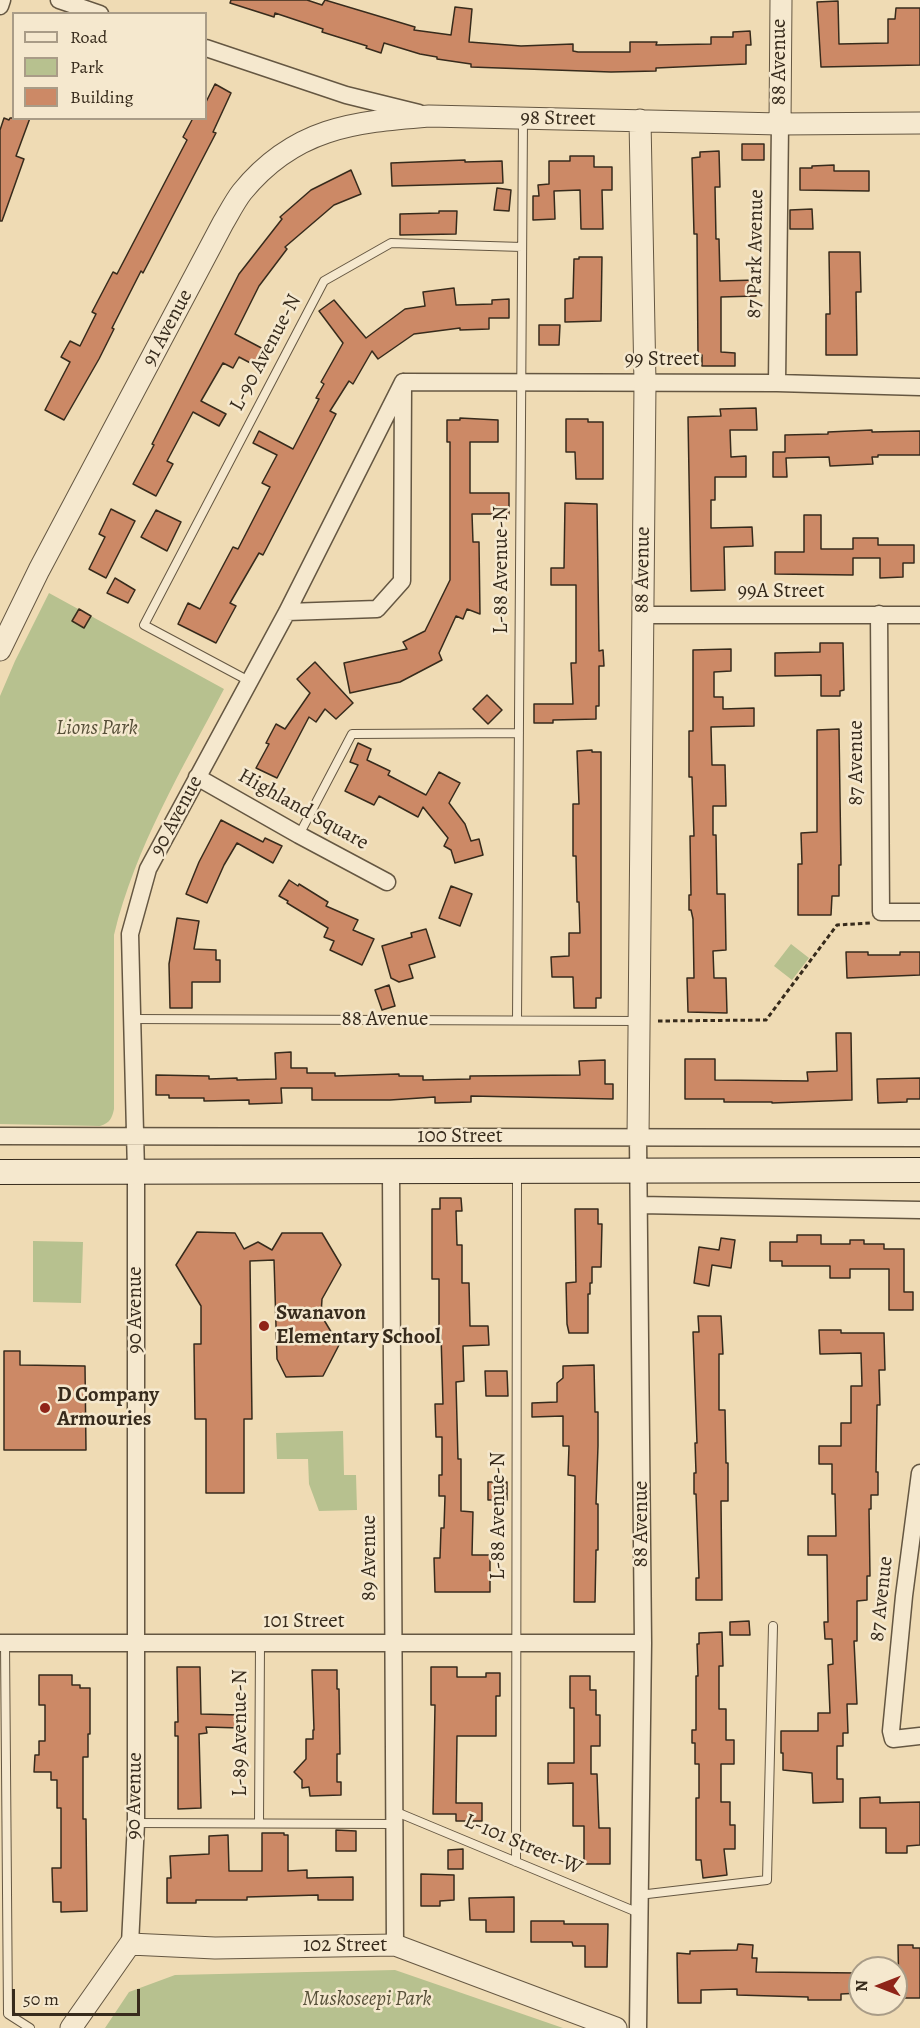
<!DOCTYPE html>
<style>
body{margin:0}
#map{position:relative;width:920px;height:2028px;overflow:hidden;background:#efdbb4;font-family:Alegreya,serif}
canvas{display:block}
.legend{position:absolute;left:12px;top:12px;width:195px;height:108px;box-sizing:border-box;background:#f5e8ce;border:2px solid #a99c87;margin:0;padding:8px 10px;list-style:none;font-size:18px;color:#372b1c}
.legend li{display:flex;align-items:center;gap:12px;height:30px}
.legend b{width:30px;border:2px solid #a99c87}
.north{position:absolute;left:848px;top:1956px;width:60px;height:60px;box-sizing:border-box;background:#f5e8ce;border:2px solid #a99c87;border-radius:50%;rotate:270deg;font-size:16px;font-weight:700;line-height:24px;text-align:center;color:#372b1c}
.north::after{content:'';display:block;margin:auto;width:21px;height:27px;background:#8f2418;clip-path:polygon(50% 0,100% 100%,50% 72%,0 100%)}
.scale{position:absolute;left:12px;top:1989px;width:128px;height:27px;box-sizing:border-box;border:3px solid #372b1c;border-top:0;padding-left:8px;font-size:18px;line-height:21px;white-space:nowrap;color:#372b1c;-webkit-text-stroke:4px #f5e8ce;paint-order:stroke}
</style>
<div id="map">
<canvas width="920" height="2028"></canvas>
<ul class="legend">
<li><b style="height:8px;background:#f5e8ce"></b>Road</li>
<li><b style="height:16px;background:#b7c18f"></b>Park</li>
<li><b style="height:16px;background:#cc8966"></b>Building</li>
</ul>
<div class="north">N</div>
<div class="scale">50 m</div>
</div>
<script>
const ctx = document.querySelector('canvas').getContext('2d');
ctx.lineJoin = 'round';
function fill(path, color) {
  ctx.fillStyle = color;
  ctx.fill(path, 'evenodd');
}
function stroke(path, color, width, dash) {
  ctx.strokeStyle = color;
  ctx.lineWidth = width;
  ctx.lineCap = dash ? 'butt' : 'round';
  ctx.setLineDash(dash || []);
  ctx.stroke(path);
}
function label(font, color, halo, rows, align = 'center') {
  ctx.font = font + ' Alegreya,serif';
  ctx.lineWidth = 5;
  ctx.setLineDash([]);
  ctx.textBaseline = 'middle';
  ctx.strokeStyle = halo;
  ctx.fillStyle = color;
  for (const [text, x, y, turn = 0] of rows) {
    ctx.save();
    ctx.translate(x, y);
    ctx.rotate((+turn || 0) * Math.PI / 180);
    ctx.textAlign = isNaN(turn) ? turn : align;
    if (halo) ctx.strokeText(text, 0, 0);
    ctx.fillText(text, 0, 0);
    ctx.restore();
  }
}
const green = new Path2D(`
 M49,593L224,689C183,768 135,847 114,935V1109C112,1118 110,1123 100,1126L0,1124V696L15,661Z
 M791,944L809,958L792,980L774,966Z
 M33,1241L83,1242L81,1303L33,1302Z
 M343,1431L344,1475H356L357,1510L319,1511L309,1484L308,1459H277L276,1433Z
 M395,1970L563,2028H105L129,1992L175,1975Z`);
const building = new Path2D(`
 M231,0H307L322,5L325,0L415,27L414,30L451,35L455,7L472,9L469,42L521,46L573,44V51L578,52H630V42H657L656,45L711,44V37H733V32L750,31L751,45H746V64L656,68V71L611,72L471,67V64L437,59V57L420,54L384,43L381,53L366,48L367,46L322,32L323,29L275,13L274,17L230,3Z
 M838,1L839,44L888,43V19H895L896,8H920V65L821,67L817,2Z
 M215,84L231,93L213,132L216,133L143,273L141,271L112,328L114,329L99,359L64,420L45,410L70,362L61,357L70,341L80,346L96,314L92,312L113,272L117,274L187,140L183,137L193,118H206V102Z
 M4,118L9,120L10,118H30L16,156L24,159L2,221H0V130Z
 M742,144H764V160H742Z
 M719,151L720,187H715L716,239H719L720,281L756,280V296L721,297V352L735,353V366H702V355H698L697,234H694L692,158L700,157V152Z
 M570,156H594V167H612V190H602L603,229H581L580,190L554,191L555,219L533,220V196H539L538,185L549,184V161H570Z
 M465,160V162L502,161L503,183L392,186L391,163Z
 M834,165V171H869V191L800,190V168H812V166Z
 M351,170L361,194L334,205L285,247L287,249L259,286L235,334L269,352L260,368L239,357L233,368L223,363L201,401L226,414L219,426L193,412L167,461L173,464L156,496L133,484L154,445L152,444L239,274L282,219L280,217L311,190Z
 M497,188L511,190L509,211L494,210Z
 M812,209L813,229H790V210Z
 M439,211H457L456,234L400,235V214L439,213Z
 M829,252H860L861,292H856L857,355H826V314H830Z
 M579,257H602L601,321L565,322V299L573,298L574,259H579Z
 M454,288L456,305L492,304V300L509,299V318H489V329L460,330V328L414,334L378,359L372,351L353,384L349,381L330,411L336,414L263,555L259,553L230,603L236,606L216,643L178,624L188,603L200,609L233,547L238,549L270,487L262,483L277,455L253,443L259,431L293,449L319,399L316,398L324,384L321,382L343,343L319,311L334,300L366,338L405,309L425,306L423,292Z
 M539,325H560L559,345H539Z
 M756,408L757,430H730L731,457L746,456V477H715V500H711V528L752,527L753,546L724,547L725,590L691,591L688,417L721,416L720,409Z
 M460,418L498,420V442H470V493H509V514H472L473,542H479L480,614L467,609L463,619L456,616L439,653L442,660L400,682L350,693L344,663L407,649L403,642L425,631L450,580V442H447V420H460Z
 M566,419H588V422H603V479H576L575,452H566Z
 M872,430V432L920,431V455H878V457H872L873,464L830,466L829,457L786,458L787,477H773V452H785V435L828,434V432Z
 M565,503L597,504L599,651L603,650L604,666H599V706H596V719L553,720V723H534V704H573L571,663H576V585H551V568H564Z
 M111,509L135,521L106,578L89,569L105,537L99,534Z
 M156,510L181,522L167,551L141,537Z
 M804,515H821V549H853V538H878V545H914V563H903V577L880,578V558H853V575L775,574V552H804Z
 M115,578L135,590L128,603L107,593Z
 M79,609L91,616L84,628L72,621Z
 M820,643H843L844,690L840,691V696H821V675L775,676V653L820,652Z
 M731,649V671L714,672V697H723V709L754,708V726L711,727L712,765H725L726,806H713V835H716L717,894H725L726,950L713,951L714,978H726L727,1013L688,1012L687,978H694L693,919L691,910H689V895H691L690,836H694L692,777H689V731H693V650Z
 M315,662L353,703L336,719L325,709L316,722L309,717L277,778L256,768L269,744L266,743L276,724L285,729L310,693L297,679Z
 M487,695L502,710L488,724L473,709Z
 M839,729L841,865H839V896H832L831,915H798V864H802L801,833L817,832V730Z
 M358,743L371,749L367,760L390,771L388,775L426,795L439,772L460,783L449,803L465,824L471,841L479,839L483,855L455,863L451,850L444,846L448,838L423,807L418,817L379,796L374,805L345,791L358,765L350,762Z
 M592,750V752H601V998H596V1008H574L573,977H552L551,957L569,956V933H580L579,902H577L576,856H573V804H579L577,751Z
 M221,820L263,842L265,838L282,846L273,863L237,843L224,865L207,903L186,894L199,862Z
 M289,880L298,886L299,884L328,902L326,906L358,920L353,930L374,939L362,965L330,950L334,941L324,937L328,928L287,903L288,901L279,896Z
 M451,886L472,894L460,926L439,918Z
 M177,918L199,921L194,949L216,950V960H220V982H192V1008H170L169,964Z
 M426,929L435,957L409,965L413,978L399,982L391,978L382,946L412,937L411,933Z
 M846,952H868V955H900V952H920V975L847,978Z
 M389,985L395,1006L382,1010L375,990Z
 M836,1033H851L852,1100L772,1103V1102H724V1099H685V1059H715V1080L808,1081L807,1072L837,1071Z
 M291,1052V1068H307V1073H335V1076L399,1074V1076H423V1080L470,1079V1076L580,1075L579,1061L605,1060V1084H613V1099L471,1096V1102L435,1103V1097L390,1100H312V1088H281L282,1103L249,1104V1100L204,1101V1098H169V1095H156V1075L209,1076V1079L237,1078V1080L276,1079L275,1053Z
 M920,1078V1099H907V1102L878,1103L877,1079Z
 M440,1198H461L462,1211H456L457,1245H462V1283H469L470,1326H488L489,1345L463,1346L464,1381L456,1382L458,1459H461V1511L473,1512L472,1555H490V1592H435L434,1558H440L441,1528H444L445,1496H439V1475H442V1437H436L435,1404H443L441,1335H439V1279H432V1209H440Z
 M575,1209H598V1224H602L601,1267H592V1283H590V1294H588V1333H569L567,1324L566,1283L576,1282Z
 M197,1232L235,1233L244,1249L258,1242L272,1250L282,1233H322L341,1265L322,1299L321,1315L339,1345L323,1376L286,1377L277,1359L274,1260L250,1261L252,1419H244V1493H206V1419H195L194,1344H201V1306L176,1265Z
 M797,1235H821V1244H850V1240H864V1244H884V1249H904V1292H913V1310H889V1269H850V1278H830V1266H782V1261H770V1242H797Z
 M721,1238L735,1240L731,1268L712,1265L709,1286L694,1283L699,1247L719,1250Z
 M698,1316H721L722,1334L723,1354H719V1410H725L726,1463H728V1501H721L722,1600H696V1578H699L696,1494H694V1473H696L695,1443H697L693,1332H699Z
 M819,1330H841V1333H884L885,1370H879L880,1405H877L876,1472H878V1495H871V1509H869L870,1576H867V1600L857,1601V1641H854L857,1704H847L848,1733H843V1746H837V1779H843V1802L813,1803L812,1773L783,1770V1753H781V1731H818V1713H830L828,1665L833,1664L832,1639H825L824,1622H828L827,1555H808V1536H836L835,1494H832V1464H819V1446H841V1423H851V1386H862L861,1353L820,1354Z
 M4,1351H20V1365L85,1366L86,1450H4Z
 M594,1365L595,1412H598V1446L596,1504H598V1550H596L595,1602H574L575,1476L568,1475L569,1446H563V1416L532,1417V1403L557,1402V1383L563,1378V1366Z
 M485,1371H507L508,1396H486Z
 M488,1482H507V1500H488Z
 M749,1621L750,1635H730V1622Z
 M722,1632L723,1666H719V1709H726V1740H734V1764H721V1802H730V1825H735V1849H724L727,1875L703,1878L701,1860H696V1798H699V1764H695V1743H692V1730H696V1676H698L697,1644H699V1633Z
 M177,1667H200L201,1714L240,1715V1728L206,1727L207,1733L199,1734L201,1808L178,1809V1736H175V1722H178Z
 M431,1667H457V1677H486V1673H500V1696H496V1736H457L456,1803H482V1821H456V1814H433L435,1705H431Z
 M312,1670H337V1689H339L340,1754H337V1782H341V1795L310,1796L309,1787L302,1788V1780L294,1772L306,1759V1739H313V1730H314Z
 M39,1675H72V1685H80V1688H90V1734H88V1757H83V1819H86L87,1911L61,1912V1902H53L52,1868H61V1808H57V1780H51V1772H34L35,1755H39V1741H45V1705H39Z
 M570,1676H590V1690H596V1715H600V1746H591V1774H597L599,1828H610V1864H584V1826H573V1783L548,1784V1763H574V1708H570Z
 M880,1797V1803L920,1802V1845L907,1846V1853H886V1828H860V1798Z
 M336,1830L356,1831V1851H336Z
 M262,1833H284V1835H288V1871L307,1870V1878L353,1877V1900H318V1895L247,1897V1900H196V1903H167V1878H171L170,1856L209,1854V1836L228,1835L229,1871H262Z
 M463,1849V1869H448V1850Z
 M421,1874L454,1875V1900L440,1901V1906H421Z
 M514,1897V1932H486V1920H470L469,1898Z
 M531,1921H564V1924H608L607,1967H585V1946H573L572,1942H531Z
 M738,1944L753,1945L752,1958H757L756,1972L860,1973V1993L841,1994V2000H808V1997L737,1995V1989L701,1990V2003H678L677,1953L690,1954V1951L737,1950Z
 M898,1945H913V1948H920V1998H899Z`);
const path = new Path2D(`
 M658,1021L766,1020L837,925L870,923`);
const service = new Path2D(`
 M249,681L144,625L324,281L391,243L522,247
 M299,835L352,734L519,733
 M132,1019L639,1021
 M517,1020L523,119
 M5,1643L8,2014L30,2028
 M394,1811L639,1913
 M136,1823L393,1824
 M259,1823L260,1644
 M516,1862L517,1172
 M639,1895L767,1880L773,1626`);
const minor = new Path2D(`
 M59,0L100,14
 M0,6L2,0
 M206,48L346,95L419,113
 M403,382L777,383L920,387
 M777,383L780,124
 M287,612L377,609L402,581L403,386
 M879,614L881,912H920
 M642,615H920
 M197,777L299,835L387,882
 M0,1136L920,1138
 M638,1138L643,1643L638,2028
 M391,1171L395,1945
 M639,1205L920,1210
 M920,1473L904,1596L891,1731L893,1739L920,1736
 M0,1643H643
 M130,1944L136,1823V1172L130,934L148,869L287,612L403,382`);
const tertiary = new Path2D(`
 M780,124L781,0
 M0,650L39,570L223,223C229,213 235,201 242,192C294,128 353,122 429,116L780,124L920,123
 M638,1138L645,383L640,120
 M71,2028L130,1944L215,1948L395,1945L616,2028`);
const secondary = new Path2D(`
 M0,1172L920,1170`);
const markers = [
 [264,1326,6,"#8f2418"],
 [45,1408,6,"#8f2418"]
];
const streetNames = [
 ["88 Avenue",780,62,-90],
 ["98 Street",558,119,1],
 ["87 Park Avenue",756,254,-89],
 ["91 Avenue",168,328,-62],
 ["L-90 Avenue-N",266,353,-62],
 ["99 Street",662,360],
 ["L-88 Avenue-N",502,570,-90],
 ["88 Avenue",643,570,-89],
 ["99A Street",781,592],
 ["87 Avenue",857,763,-90],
 ["Highland Square",303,810,29],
 ["90 Avenue",177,816,-62],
 ["88 Avenue",385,1020],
 ["100 Street",460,1137],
 ["90 Avenue",136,1310,-90],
 ["L-88 Avenue-N",499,1516,-90],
 ["88 Avenue",642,1524,-90],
 ["89 Avenue",370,1558,-90],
 ["87 Avenue",882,1599,-84],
 ["101 Street",304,1622],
 ["L-89 Avenue-N",241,1733,-90],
 ["90 Avenue",135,1796,-89],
 ["L-101 Street-W",523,1845,23],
 ["102 Street",345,1946]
];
const parkNames = [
 ["Lions Park",97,729],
 ["Muskoseepi Park",367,2000]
];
const poiNames = [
 ["Swanavon",276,1314],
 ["Elementary School",276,1338],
 ["D Company",57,1396],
 ["Armouries",57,1420]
];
fill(green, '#b7c18f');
fill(building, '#cc8966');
stroke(building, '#372b1c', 1.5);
stroke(service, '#655742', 10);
stroke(minor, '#655742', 19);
stroke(tertiary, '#655742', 23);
stroke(secondary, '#372b1c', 26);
stroke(path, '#372b1c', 3, [4.5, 3]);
stroke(service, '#f5e8ce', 8);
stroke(minor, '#f5e8ce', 16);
stroke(tertiary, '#f5e8ce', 21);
stroke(secondary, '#f5e8ce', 24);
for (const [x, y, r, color] of markers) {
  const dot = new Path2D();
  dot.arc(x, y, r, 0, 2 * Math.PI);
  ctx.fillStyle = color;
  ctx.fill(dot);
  stroke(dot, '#f5e8ce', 2);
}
label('21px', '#372b1c', '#f5e8ce', streetNames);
label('italic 21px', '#575039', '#f5e8ce', parkNames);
label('bold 21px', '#372b1c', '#f5e8ce', poiNames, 'left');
</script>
